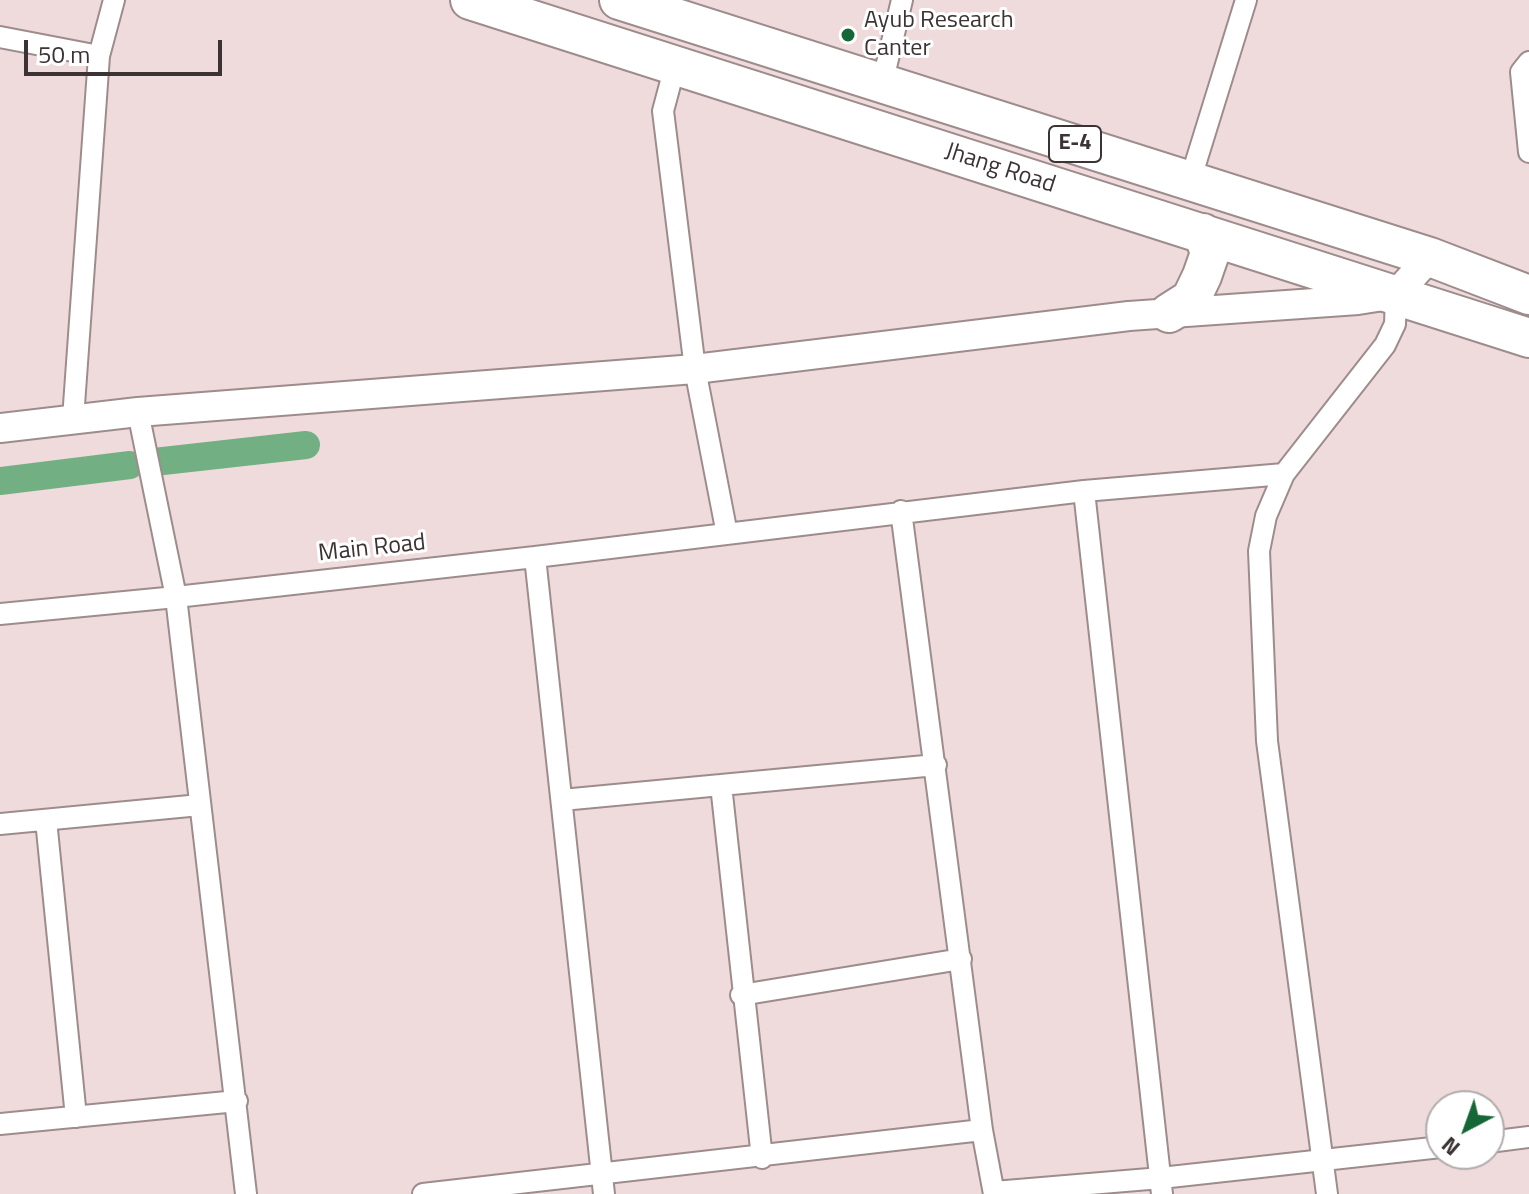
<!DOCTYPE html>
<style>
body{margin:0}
#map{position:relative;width:1529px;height:1194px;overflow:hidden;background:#efdbdc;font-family:"Titillium Web",sans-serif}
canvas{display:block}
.north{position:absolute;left:1425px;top:1090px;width:80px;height:80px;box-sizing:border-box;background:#fff;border:2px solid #b1adae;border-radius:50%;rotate:221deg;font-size:22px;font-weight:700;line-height:32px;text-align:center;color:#3b3334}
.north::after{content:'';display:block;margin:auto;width:28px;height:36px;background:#166738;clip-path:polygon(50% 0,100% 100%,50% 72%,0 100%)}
.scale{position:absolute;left:24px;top:40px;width:198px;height:36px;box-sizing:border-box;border:4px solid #3b3334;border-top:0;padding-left:10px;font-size:24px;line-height:28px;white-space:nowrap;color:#3b3334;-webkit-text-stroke:6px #fff;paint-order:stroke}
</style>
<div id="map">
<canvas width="1529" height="1194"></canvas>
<div class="north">N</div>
<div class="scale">50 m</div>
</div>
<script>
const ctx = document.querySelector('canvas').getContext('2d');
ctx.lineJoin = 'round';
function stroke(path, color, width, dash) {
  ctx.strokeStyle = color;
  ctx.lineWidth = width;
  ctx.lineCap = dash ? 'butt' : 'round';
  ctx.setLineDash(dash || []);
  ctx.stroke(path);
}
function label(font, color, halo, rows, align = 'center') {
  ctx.font = font + ' "Titillium Web",sans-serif';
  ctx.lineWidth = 6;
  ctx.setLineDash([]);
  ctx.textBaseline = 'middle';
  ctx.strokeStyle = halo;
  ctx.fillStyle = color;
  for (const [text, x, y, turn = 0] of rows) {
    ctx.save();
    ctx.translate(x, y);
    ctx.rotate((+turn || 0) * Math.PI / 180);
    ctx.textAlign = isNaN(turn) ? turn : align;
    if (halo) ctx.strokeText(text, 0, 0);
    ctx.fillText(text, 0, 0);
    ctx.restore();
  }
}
const canal = new Path2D(`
 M154,462L306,445
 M0,481L130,465`);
const street = new Path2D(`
 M0,37L99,56L114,0
 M1529,62L1521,72L1529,152
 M675,66L663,111L695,369L727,534
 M882,84L902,0
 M1190,181L1246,0
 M73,419L99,56
 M1084,491L1162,1194
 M901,511L982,1130L994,1194
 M535,557L1084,491L1284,474
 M0,614L176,597L138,412
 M562,800L721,785
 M46,820L76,1117
 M0,824L200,805
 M741,995L961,959
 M0,1124L237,1101
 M1489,1142L1529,1137
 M762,1158L721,785L936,765
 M994,1192L1161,1178L1441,1147
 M246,1194L176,597L535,557L604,1194
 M423,1194L982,1130
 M1327,1194L1267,741L1259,551L1266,516L1284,474L1385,345L1395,324L1396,294`);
const secondary = new Path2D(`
 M0,428L138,412L695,369L1129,316L1358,300L1396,294L1430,257`);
const highway = new Path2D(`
 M470,0L1529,338
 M619,0L1430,257L1529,295
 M1169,313L1191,299L1202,276L1210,253L1203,233`);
const markers = [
 [848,35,8,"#166738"]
];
const shields = [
 [1075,144,52]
];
const shieldNames = [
 ["E-4",1075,144]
];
const poiNames = [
 ["Ayub Research",864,21],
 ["Canter",864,49]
];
const streetNames = [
 ["Jhang Road",1000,169,18],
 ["Main Road",372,549,-6]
];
stroke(canal, '#72b084', 28);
stroke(street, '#9e8c8d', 24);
stroke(secondary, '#9e8c8d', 32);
stroke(highway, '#9e8c8d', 42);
stroke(street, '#fff', 20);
stroke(secondary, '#fff', 28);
stroke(highway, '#fff', 38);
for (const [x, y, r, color] of markers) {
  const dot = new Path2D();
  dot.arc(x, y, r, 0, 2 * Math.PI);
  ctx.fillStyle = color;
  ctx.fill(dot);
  stroke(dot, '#fff', 3);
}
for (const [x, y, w] of shields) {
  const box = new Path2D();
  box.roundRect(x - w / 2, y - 18, w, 36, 6);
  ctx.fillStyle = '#fff';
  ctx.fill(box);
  stroke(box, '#3b3334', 2);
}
label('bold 22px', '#3b3334', null, shieldNames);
label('24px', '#3b3334', '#fff', poiNames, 'left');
label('24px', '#3b3334', '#fff', streetNames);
</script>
